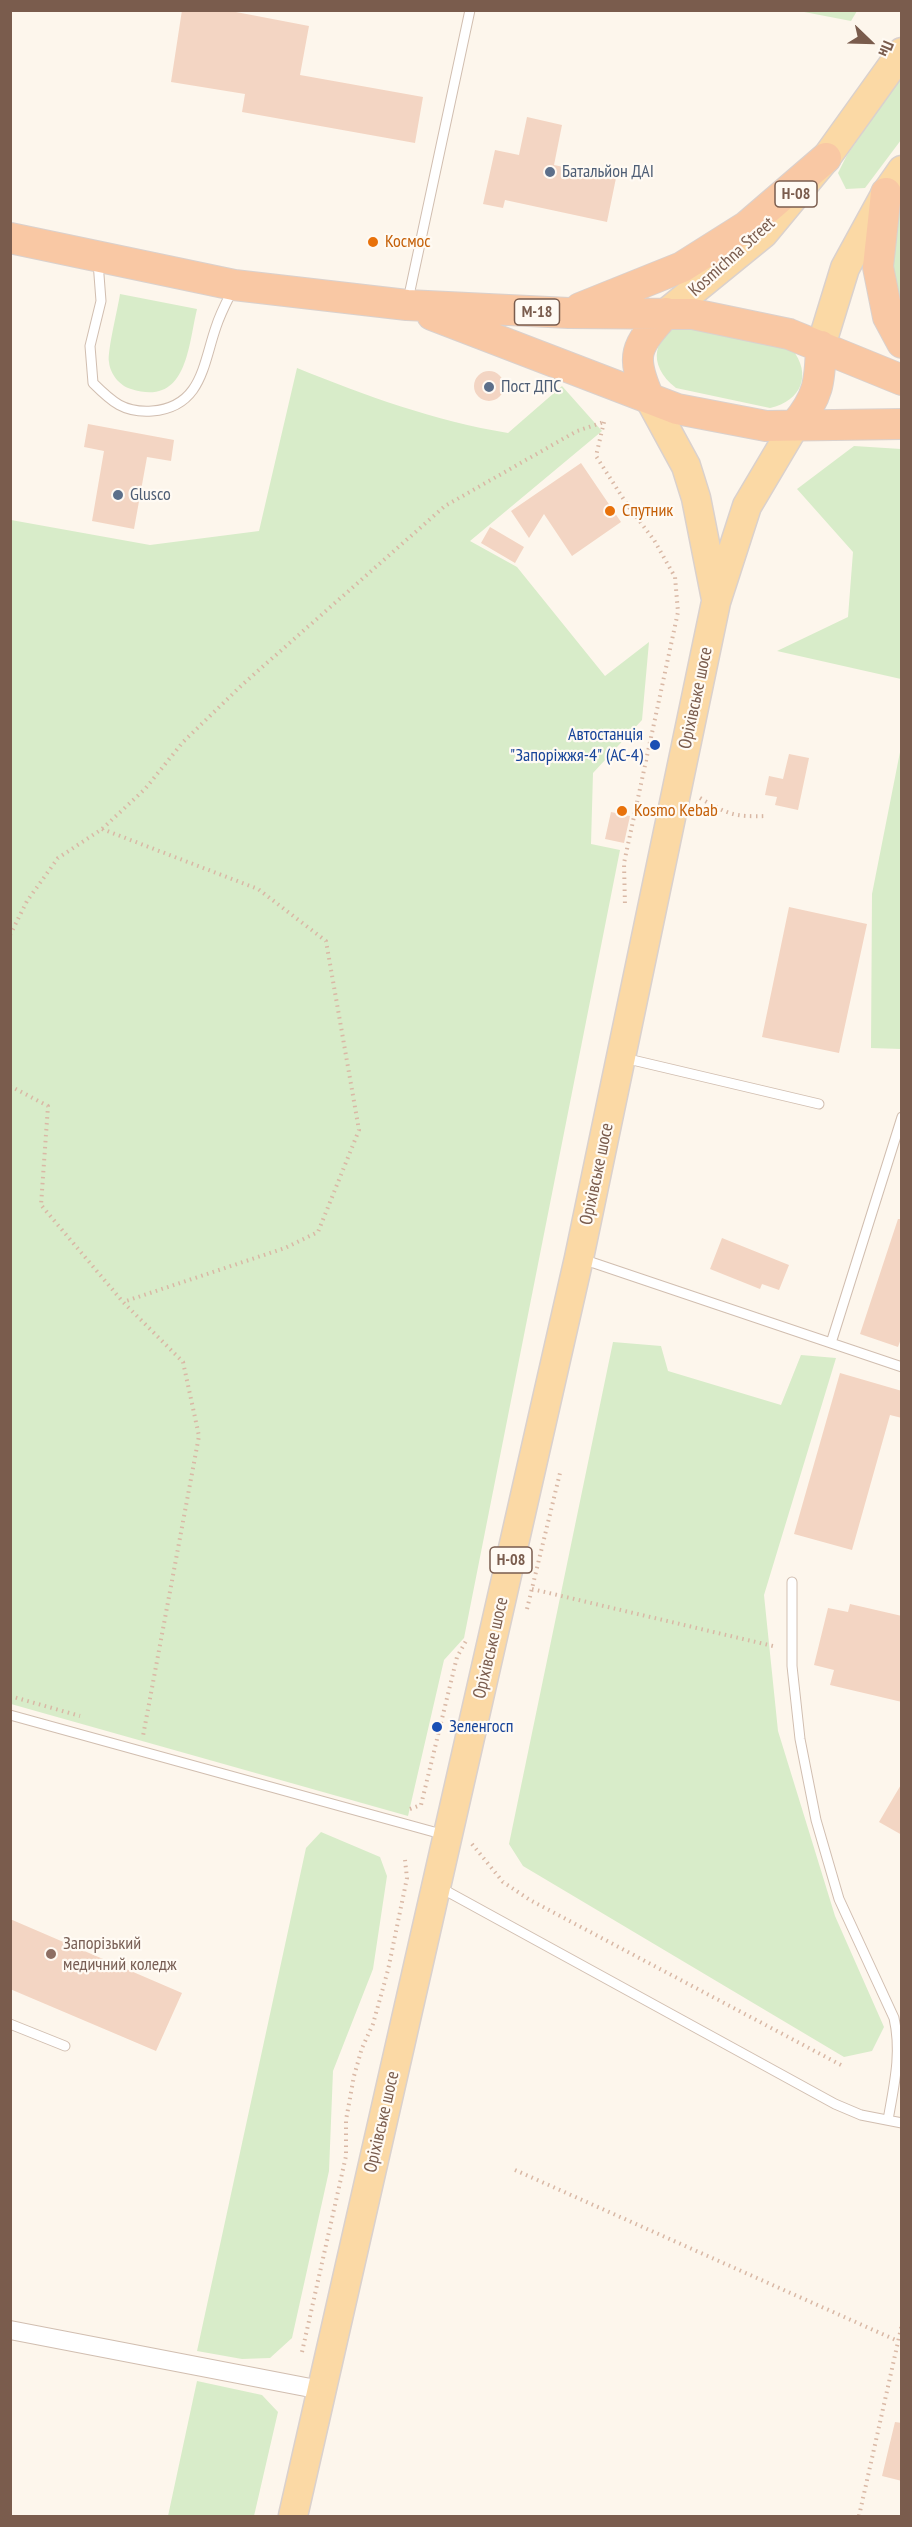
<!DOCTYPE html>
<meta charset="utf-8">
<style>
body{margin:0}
#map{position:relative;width:912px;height:2527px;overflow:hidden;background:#fdf6ec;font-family:"PT Sans Narrow",sans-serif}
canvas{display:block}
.frame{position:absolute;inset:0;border:12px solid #7a5c4d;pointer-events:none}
.north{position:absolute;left:840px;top:12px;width:60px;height:60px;-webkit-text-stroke:4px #fffaf3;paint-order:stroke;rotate:113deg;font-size:16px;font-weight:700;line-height:24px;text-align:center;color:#7a5c4d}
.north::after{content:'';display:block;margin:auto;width:21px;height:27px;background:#7a5c4d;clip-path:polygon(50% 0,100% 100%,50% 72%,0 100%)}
</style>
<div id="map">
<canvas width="912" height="2527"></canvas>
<div class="frame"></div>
<div class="north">Пн</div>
</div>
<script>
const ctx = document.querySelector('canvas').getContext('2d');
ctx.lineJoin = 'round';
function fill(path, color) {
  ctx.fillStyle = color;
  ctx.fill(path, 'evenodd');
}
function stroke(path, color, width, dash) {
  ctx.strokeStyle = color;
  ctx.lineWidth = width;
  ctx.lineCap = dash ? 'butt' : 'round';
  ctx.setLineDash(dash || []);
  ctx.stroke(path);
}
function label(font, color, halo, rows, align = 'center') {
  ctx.font = font + ' "PT Sans Narrow",sans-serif';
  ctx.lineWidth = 4.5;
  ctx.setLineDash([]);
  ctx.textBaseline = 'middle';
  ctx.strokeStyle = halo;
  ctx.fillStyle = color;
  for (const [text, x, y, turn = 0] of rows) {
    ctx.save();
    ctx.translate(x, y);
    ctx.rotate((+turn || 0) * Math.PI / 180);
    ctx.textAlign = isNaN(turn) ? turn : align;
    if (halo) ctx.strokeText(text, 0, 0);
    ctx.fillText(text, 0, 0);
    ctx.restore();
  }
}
const green = new Path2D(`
 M799,11H857L851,21Z
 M901,78V140L865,188L846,189L838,173L847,155Z
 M901,191V324L884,249Z
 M120,294L197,309C188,347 187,407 131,389C120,386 110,374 109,362C107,352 118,308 120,294Z
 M688,323L792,349C812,374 802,401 770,408L676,388C646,365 652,333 688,323Z
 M297,368C366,396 435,421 508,433L562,386L602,431L470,541L517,567L605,676L649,642L642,720L593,773L591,844L620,850L464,1638L444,1660L408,1816L11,1704V520L150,545L259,531Z
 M854,446L901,449V679L777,651L848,617L853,552L797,489Z
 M901,747V1049L871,1048L872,894Z
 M613,1342L661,1346L668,1371L781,1405L801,1355L836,1358L764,1595L778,1731L835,1916L884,2027L872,2051L844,2057L523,1866L509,1844Z
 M321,1832L380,1857L387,1876L373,1969L333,2071L329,2171L292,2338L270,2358L242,2359L197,2351L306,1848Z
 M197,2381L262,2395L278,2412L254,2516H168Z`);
const building = new Path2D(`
 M182,10H237L236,12L309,26L300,75L423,97L415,143L242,112L245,94L171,82Z
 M527,117L562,125L554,165L616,178L607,222L505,200L503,208L483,204L495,150L519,155Z
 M474 386a15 15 0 1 1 30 0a15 15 0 1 1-30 0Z
 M88,424L174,440L171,461L147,457L134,529L92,521L104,451L84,447Z
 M581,463L621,522L572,556L544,514L529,538L511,511Z
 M490,527L524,547L515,563L481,543Z
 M789,754L809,758L798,810L775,805L777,797L765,795L769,776L783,779Z
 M611,812L630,816L624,843L605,839Z
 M789,907L867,924L839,1053L762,1037Z
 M898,1219H902V1336L898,1347L860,1334Z
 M722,1238L789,1265L779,1290L762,1284L760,1289L710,1269Z
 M840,1373L902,1391V1418L890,1415L852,1550L794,1534Z
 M850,1604L902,1616V1702L830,1685L834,1670L814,1665L828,1608L848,1612Z
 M902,1783V1835L879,1822Z
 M10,1919L182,1993L156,2051L10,1989Z
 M895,2422L902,2423V2481L882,2476Z`);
const path = new Path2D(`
 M604,422L596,456L628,506L654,540L675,577L678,612L624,863L625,906
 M700,798C729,815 734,817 768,816
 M102,829L258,889L326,941L359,1130L318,1232L285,1248L123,1302
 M10,935L27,901L58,858L102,829L145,789L183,742L243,684L445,506L577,431L604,422
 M10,1086L48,1106L41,1205L123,1302L183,1362L199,1436L143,1736
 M532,1589L777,1647
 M527,1609L560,1473
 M10,1696L80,1716
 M410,1809L421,1805L457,1657L466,1641
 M472,1844L503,1882L530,1900L841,2065
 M515,2170L898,2341
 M302,2352L346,2156V2120L354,2076L362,2048L373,2024L388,1970L407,1878L405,1860
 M859,2516L902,2324`);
const service = new Path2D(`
 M98,262L101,301L90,346L93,383C112,402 124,413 152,411C202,407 203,364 216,327C220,314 227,301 233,289
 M408,300L470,10
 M624,1058L819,1104
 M582,1259L902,1367
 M831,1343L902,1117
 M792,1582V1666L800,1739L816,1820L839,1899L894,2018C902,2053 894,2085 888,2120
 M10,1715L445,1835
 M439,1887L835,2104L861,2115L902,2123
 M10,2024L65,2046`);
const minor = new Path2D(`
 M10,2330L321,2390`);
const primary = new Path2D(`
 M666,313L763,234L826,158L902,52
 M821,346L845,268L886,193L902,170
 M649,398L686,466L696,498L716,599
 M293,2516L579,1258L716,602L747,506L795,425`);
const trunk = new Path2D(`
 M886,193L878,267L888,317L902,343
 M10,238L234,285L407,305L569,313L693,314L789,334L902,380
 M580,308L682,267L747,226L826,158
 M432,315L677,409L766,426L902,424
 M649,398C630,355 635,347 666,313
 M795,425C819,397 820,381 821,346`);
const markers = [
 [550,172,6,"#5c6f8a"],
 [373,242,6,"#e8710a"],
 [489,387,6,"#5c6f8a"],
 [118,495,6,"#5c6f8a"],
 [610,511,6,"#e8710a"],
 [655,745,6,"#1a4fb4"],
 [622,811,6,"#e8710a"],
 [437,1727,6,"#1a4fb4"],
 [51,1954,6,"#8d6e63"]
];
const shields = [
 [796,194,42],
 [537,312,45],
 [511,1560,42]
];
const shieldNames = [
 ["Н-08",796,194],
 ["М-18",537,312],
 ["Н-08",511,1560]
];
const serviceNames = [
 ["Батальйон ДАI",562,172],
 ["Пост ДПС",501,387],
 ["Glusco",130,495]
];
const foodNames = [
 ["Космос",385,242],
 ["Спутник",622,511],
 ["Kosmo Kebab",634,811]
];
const streetNames = [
 ["Kosmichna Street",732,257,-42],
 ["Оріхівське шосе",696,698,-78],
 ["Оріхівське шосе",597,1174,-78],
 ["Оріхівське шосе",491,1648,-77],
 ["Оріхівське шосе",382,2122,-77]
];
const transitNames = [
 ["Автостанція",643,735],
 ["\"Запоріжжя-4\" (АС-4)",643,756],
 ["Зеленгосп",449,1727,"left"]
];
const educationNames = [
 ["Запорізький",63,1944],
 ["медичний коледж",63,1965]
];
fill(green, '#d8ecc9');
fill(building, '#f3d5c3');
stroke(service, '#d1beb0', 11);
stroke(minor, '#d1beb0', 20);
stroke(primary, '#dad1cd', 31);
stroke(trunk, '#dad1cd', 32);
stroke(path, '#d9b8a5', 4, [1.5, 4.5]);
stroke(service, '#fff', 9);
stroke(minor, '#fff', 18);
stroke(primary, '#fbd9a5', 28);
stroke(trunk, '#f9c8a4', 30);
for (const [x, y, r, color] of markers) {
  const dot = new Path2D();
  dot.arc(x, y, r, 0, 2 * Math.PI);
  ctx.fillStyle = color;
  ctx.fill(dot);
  stroke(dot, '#fffaf3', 2);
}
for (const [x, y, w] of shields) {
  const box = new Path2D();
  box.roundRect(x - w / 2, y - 13, w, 26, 4.5);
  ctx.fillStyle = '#fffaf3';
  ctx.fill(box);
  stroke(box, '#7a5c4d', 1.5);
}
label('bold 16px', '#7a5c4d', null, shieldNames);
label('18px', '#4e5e75', '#fffaf3', serviceNames, 'left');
label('18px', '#c56008', '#fffaf3', foodNames, 'left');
label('18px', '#7a5c4d', '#fffaf3', streetNames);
label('18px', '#164399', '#fffaf3', transitNames, 'right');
label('18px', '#785e54', '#fffaf3', educationNames, 'left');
</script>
